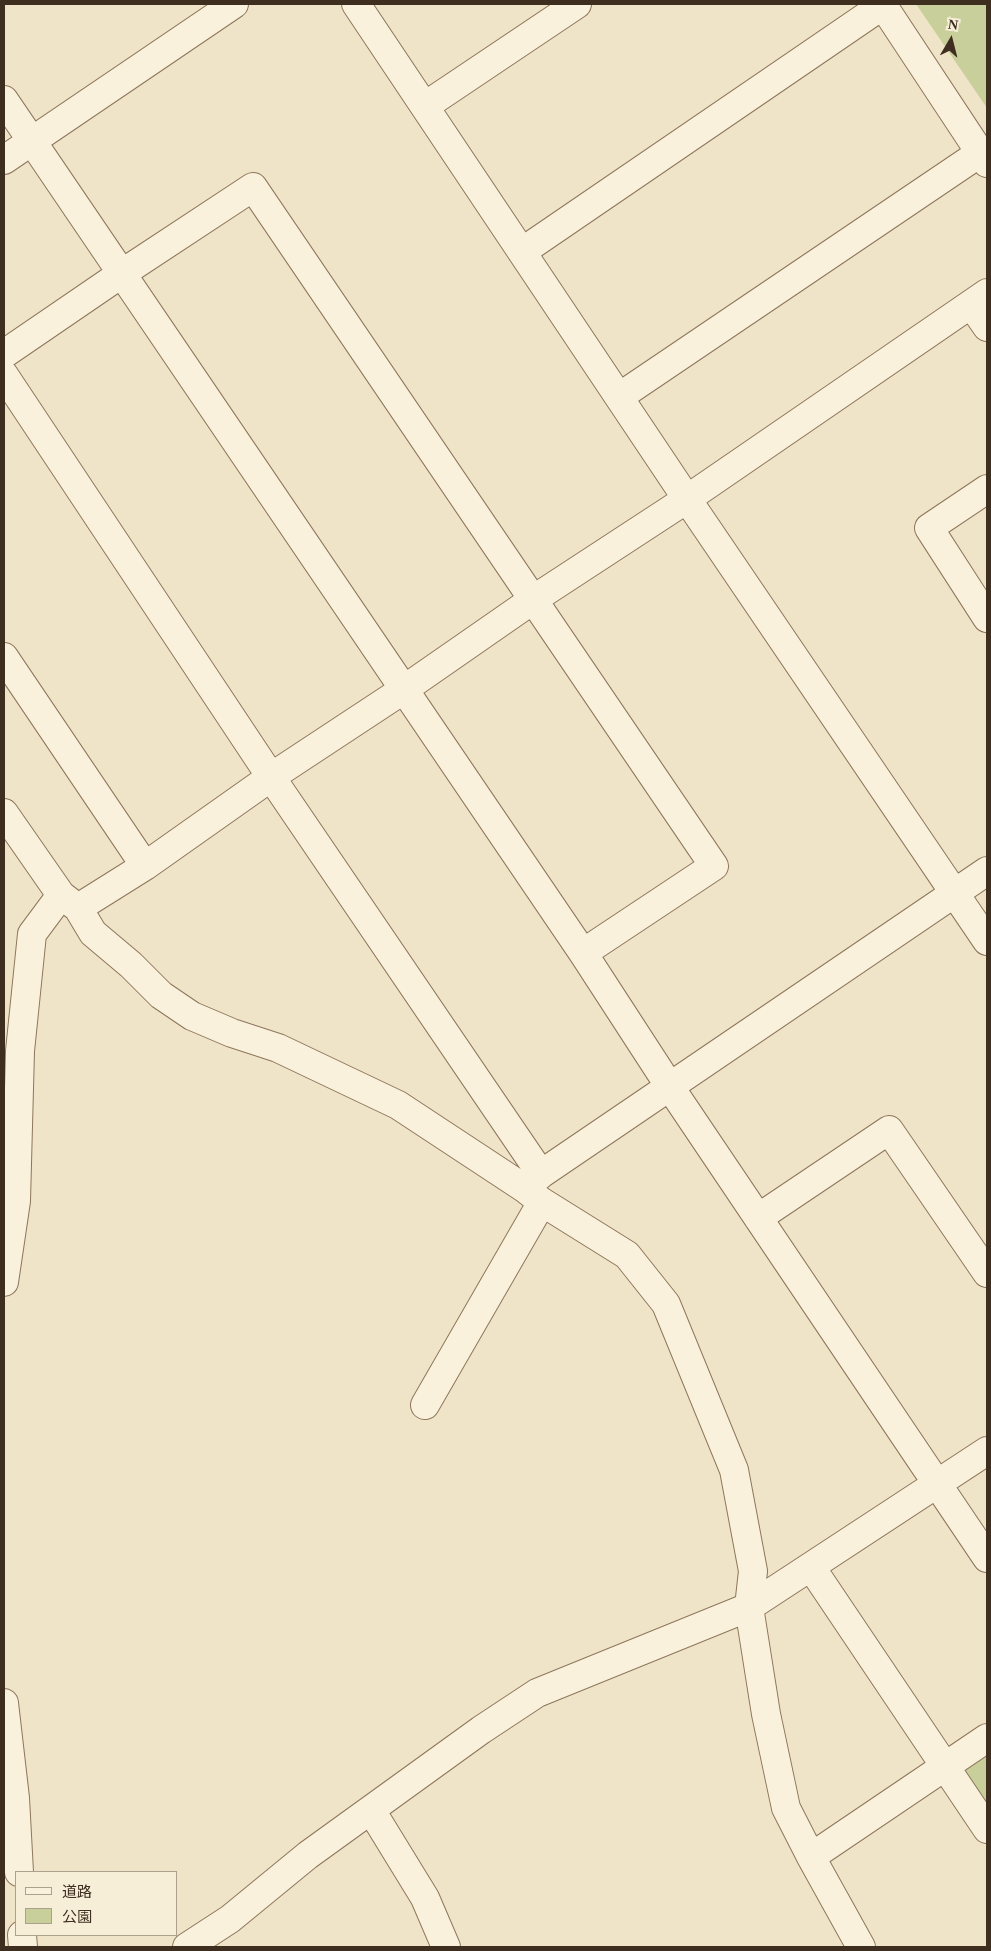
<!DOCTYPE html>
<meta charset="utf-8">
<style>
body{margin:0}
#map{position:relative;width:991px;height:1951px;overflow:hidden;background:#f0e4c8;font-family:"Times New Roman","Noto Sans JP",serif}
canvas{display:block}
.frame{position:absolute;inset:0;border:5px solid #3d2e20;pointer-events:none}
.legend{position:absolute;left:15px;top:1871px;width:162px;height:65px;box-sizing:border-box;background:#f7eed8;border:1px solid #ada18e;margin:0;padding:6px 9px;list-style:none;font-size:15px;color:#3d2e20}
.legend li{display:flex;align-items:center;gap:10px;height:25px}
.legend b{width:25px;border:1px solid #ada18e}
.north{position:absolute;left:926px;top:15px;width:50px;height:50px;-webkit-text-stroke:4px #f7eed8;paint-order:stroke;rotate:8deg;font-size:14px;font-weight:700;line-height:20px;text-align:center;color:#3d2e20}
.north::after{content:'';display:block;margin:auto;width:18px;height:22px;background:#3d2e20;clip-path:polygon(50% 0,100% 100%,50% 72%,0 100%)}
</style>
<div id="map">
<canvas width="991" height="1951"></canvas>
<div class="frame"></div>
<ul class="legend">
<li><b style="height:6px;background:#faf1dc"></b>道路</li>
<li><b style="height:14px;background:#c9cf9b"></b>公園</li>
</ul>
<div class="north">N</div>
</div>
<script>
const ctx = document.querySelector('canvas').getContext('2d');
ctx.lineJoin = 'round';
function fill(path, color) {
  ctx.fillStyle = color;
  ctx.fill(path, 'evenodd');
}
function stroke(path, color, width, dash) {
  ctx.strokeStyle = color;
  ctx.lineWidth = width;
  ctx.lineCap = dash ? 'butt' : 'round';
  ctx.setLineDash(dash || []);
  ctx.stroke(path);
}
const green = new Path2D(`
 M916,4H987V108Z
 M987,1751V1805L962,1768Z`);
const minor = new Path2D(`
 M356,4L687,499L987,941
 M882,4L987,163
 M4,100L583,953L670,1087L987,1558
 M425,106L577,4
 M4,160L234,4
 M523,251L883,5
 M971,304L987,327
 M4,354L121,274L253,187L714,866L583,953
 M4,375L271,777L541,1174
 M619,397L980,153
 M987,489L929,528L987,618
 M4,657L145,866
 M4,813L61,895
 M78,908L145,866L271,777L403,690L534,599L687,499L987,293
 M527,1186L541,1174L987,871
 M758,1218L889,1130L987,1273
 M4,1282L16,1201L20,1051L32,934L61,895L78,908L93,933L131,965L161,995L192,1016L232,1033L278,1048L398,1105L524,1188L542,1202L627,1255L666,1304L734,1470L753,1571L749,1607L766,1714L786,1808L811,1857L861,1947
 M425,1405L542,1202
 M811,1567L987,1829
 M4,1703L15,1798L19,1872
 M371,1810L425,1898L446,1947
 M811,1857L987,1738
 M22,1935L23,1947
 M187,1947L230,1919L308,1855L481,1730L537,1693L749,1607L987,1451`);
fill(green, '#c9cf9b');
stroke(minor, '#8d765c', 30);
stroke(minor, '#faf1dc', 28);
</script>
